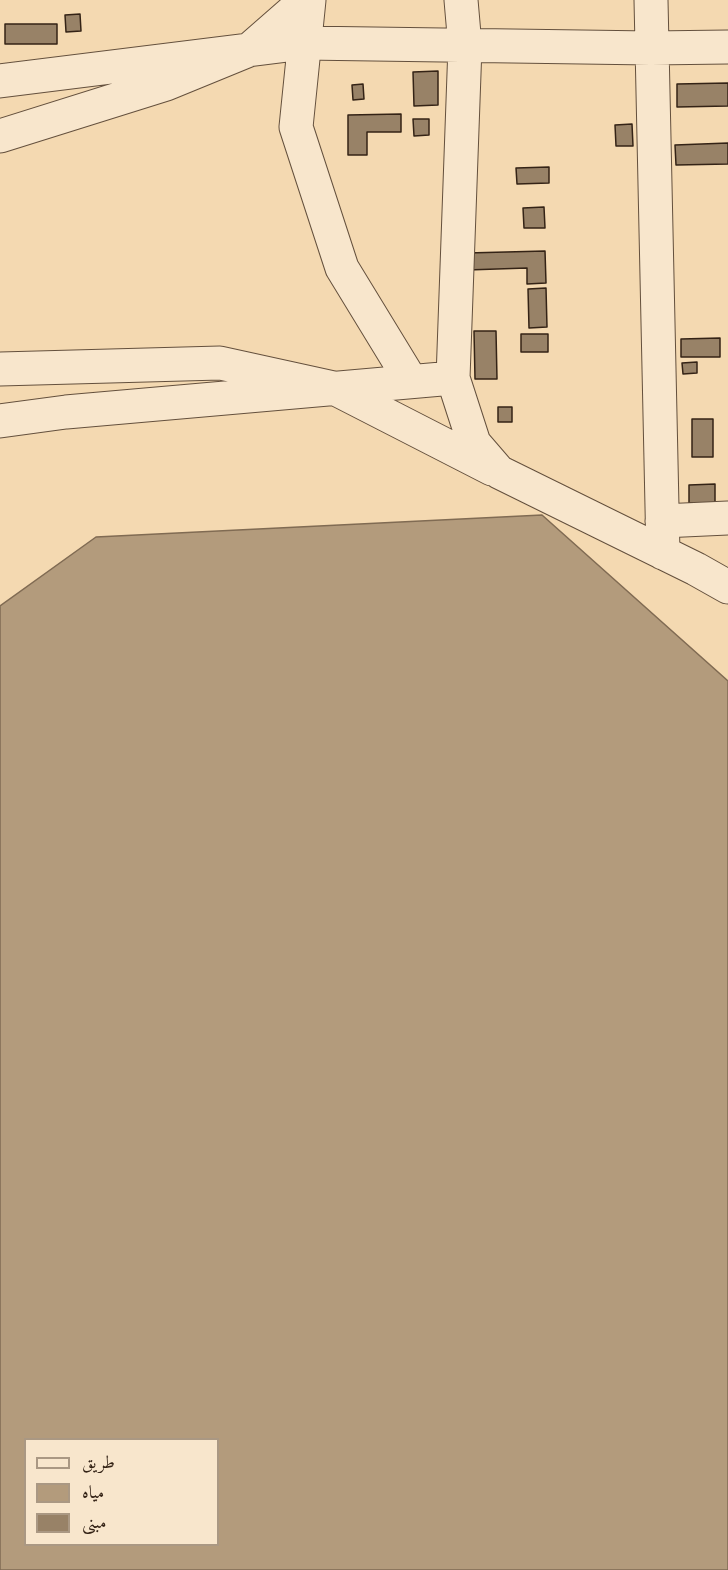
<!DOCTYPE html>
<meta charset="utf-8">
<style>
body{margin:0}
#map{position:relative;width:728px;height:1570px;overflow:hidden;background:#f4d9b1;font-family:Vollkorn,Amiri,serif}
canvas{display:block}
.legend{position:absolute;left:24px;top:1438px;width:195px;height:108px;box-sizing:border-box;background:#f8e6cc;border:2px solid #aa9883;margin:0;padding:8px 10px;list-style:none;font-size:18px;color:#342316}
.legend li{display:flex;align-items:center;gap:12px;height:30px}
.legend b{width:30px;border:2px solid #aa9883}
</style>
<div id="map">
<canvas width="728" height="1570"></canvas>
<ul class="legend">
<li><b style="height:8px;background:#f8e6cc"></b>طريق</li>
<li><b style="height:16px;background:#b39b7c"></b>مياه</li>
<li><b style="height:16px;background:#988267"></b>مبنى</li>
</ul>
</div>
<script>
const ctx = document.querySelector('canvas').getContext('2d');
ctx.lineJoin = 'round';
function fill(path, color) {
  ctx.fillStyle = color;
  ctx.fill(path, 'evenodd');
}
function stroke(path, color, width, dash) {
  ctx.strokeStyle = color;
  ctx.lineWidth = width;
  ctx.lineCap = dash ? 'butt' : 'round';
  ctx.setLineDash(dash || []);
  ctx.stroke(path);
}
const water = new Path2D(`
 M542,515L728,681V1570H0V606L96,537ZM26,1440H218V1544H26Z`);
const building = new Path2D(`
 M80,14L81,31L66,32L65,15Z
 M5,24H57V44H5Z
 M438,71V105L414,106L413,72Z
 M728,83V106L677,107V84Z
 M363,84L364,99L353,100L352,85Z
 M401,114V132H367V155H348V115Z
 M413,119H429V135L414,136Z
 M632,124L633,146H616L615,125Z
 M728,143V164L676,165L675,145Z
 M549,167V183L517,184L516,168Z
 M544,207L545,228H524L523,208Z
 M545,251L546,283L527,284V268L467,270V253Z
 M546,288L547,327L529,328L528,289Z
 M474,331H496L497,379H475Z
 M521,334H548V352H521Z
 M720,338V357H681V339Z
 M697,362V373L683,374L682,363Z
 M498,407H512V422H498Z
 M692,419H713V457H692Z
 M715,484V503H689V485Z`);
const minor = new Path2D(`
 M309,0L296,127L342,268L411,381
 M461,0L465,46L453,378L474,443L499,472L696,569L728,587
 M651,0L663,553
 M0,81L304,43L651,48L728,47
 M0,136L166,84L249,50L306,0
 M0,369L220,363L334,388L492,469
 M0,421L66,412L453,378
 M662,521L728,518`);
fill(water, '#b39b7c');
stroke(water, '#806b53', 1.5);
fill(building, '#988267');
stroke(building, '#342316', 1.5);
stroke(minor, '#64503d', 35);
stroke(minor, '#f8e6cc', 33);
</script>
